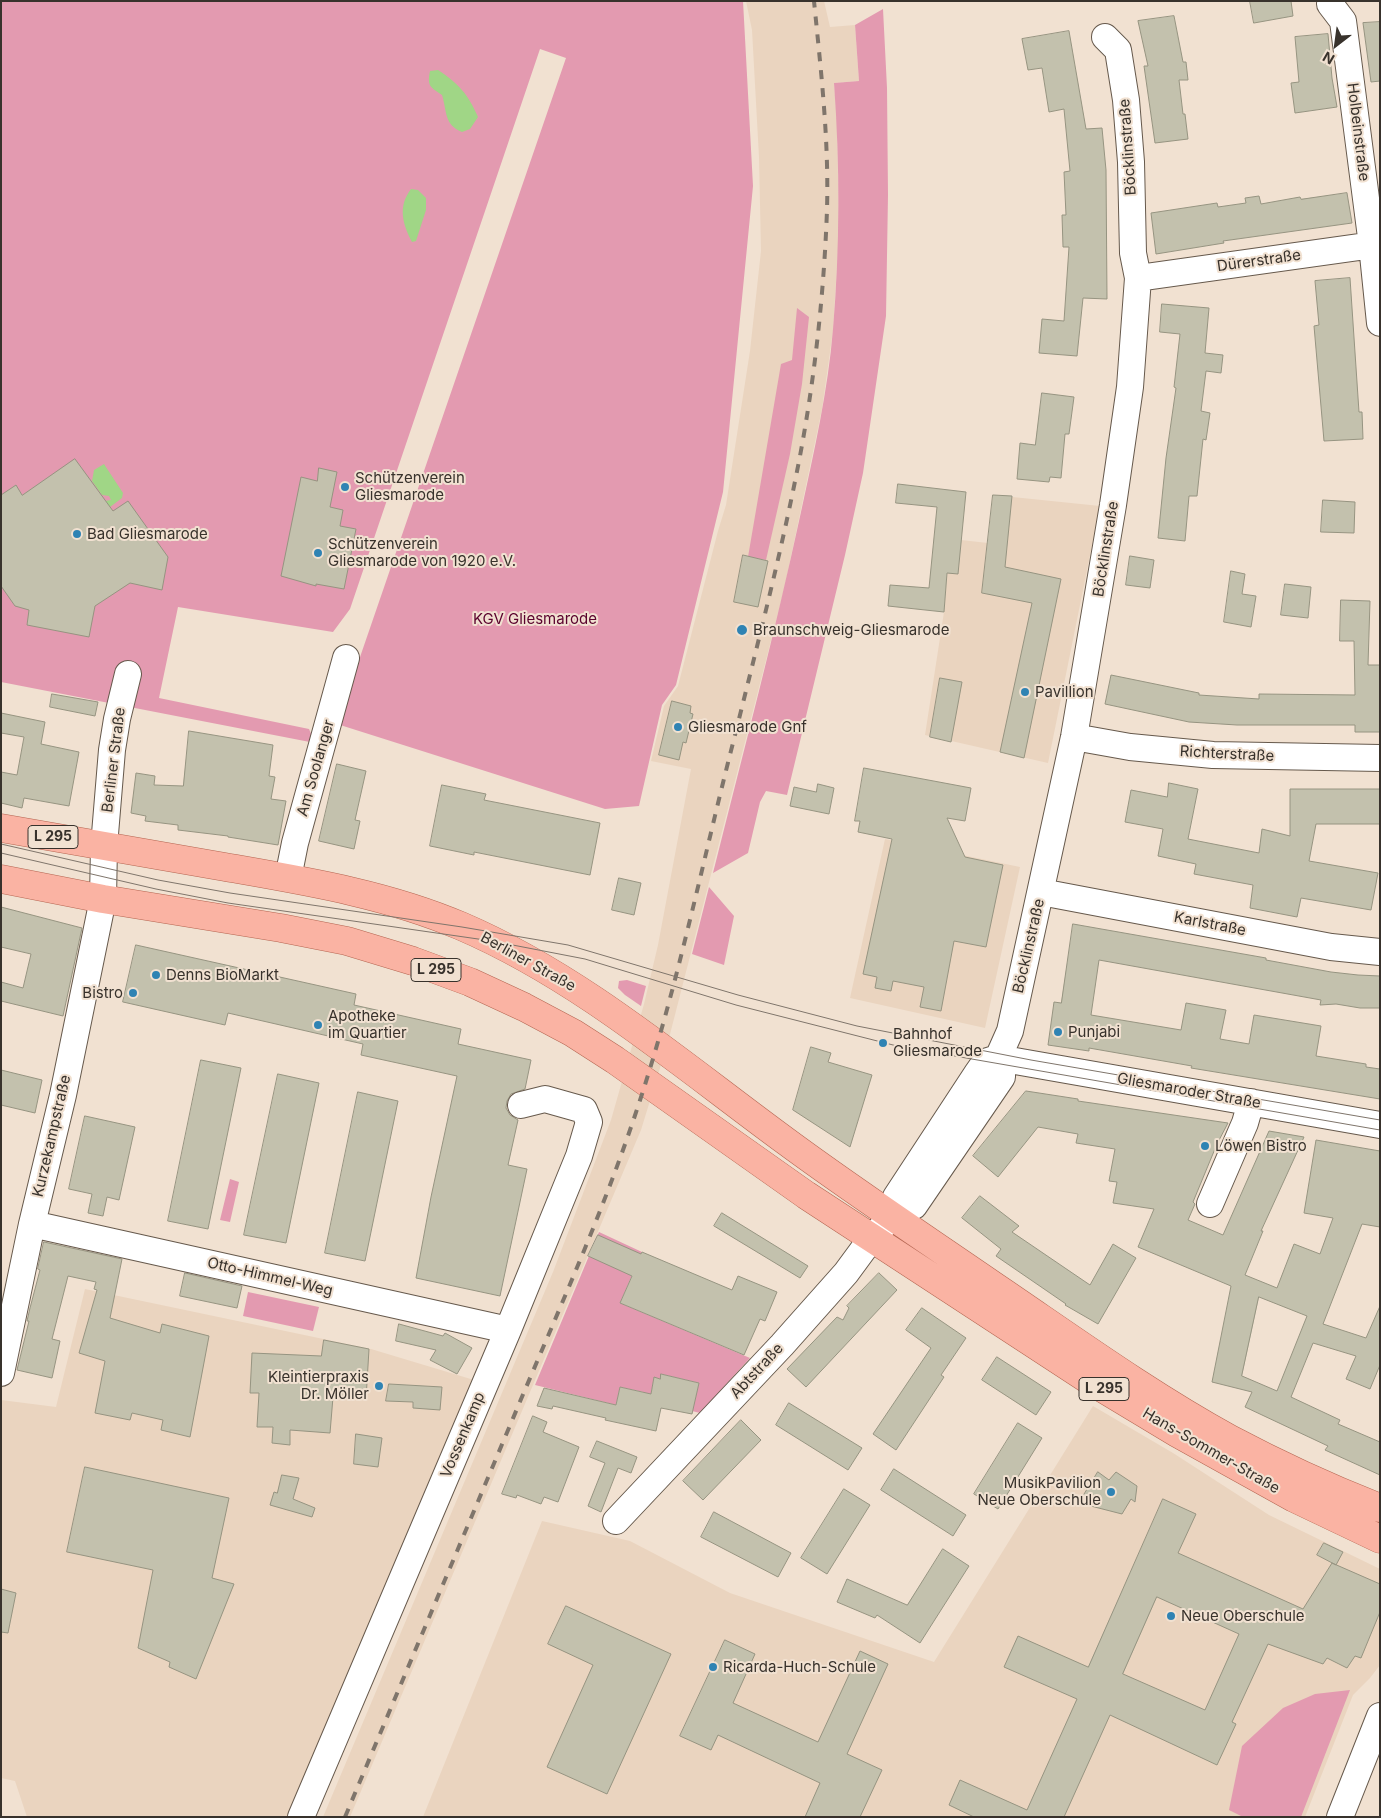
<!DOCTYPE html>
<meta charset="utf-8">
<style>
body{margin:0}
#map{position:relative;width:1381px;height:1818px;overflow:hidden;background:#f1e1d1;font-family:Inter,sans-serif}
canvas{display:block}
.frame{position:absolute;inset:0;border:2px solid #38322c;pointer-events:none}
.north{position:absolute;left:1311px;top:20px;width:50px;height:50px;-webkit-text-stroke:4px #f1e1d1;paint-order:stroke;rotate:210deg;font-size:14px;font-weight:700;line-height:20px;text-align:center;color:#38322c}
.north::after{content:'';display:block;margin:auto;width:18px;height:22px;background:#38322c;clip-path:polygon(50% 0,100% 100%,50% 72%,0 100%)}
</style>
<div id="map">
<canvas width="1381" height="1818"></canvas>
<div class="frame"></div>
<div class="north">N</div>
</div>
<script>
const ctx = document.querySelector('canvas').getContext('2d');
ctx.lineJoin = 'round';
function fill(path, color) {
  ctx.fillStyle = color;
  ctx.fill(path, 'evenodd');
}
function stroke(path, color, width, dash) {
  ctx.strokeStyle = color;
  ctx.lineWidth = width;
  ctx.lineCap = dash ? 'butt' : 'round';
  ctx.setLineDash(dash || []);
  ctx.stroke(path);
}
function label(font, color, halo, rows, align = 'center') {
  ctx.font = font + ' Inter,sans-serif';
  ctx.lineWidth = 4;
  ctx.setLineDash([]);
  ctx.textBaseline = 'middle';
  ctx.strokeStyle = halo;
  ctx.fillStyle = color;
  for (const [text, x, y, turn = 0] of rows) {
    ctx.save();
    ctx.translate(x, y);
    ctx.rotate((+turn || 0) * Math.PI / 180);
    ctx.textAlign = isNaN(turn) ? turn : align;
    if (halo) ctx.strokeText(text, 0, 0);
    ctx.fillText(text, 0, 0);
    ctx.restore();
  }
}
const built = new Path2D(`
 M746,1H824L830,27L855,25L859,81L834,83L837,119L839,234L833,331L822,409L784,590L668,1042L641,1130L350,1817H323L553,1272L611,1120L644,1004L658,945L691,769L651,761L664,706L678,686L718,531L726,505L750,351L761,251L759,157L752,30Z
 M993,495L1100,506L1048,763L925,735L944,612L947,574L961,540L988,543Z
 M885,839L1020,867L985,1028L850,998Z
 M85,1289L371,1349L474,1380L288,1817H27L15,1781L1,1778V1400L56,1407Z
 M1093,1406L1173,1453L1269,1515L1380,1569V1665L1370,1678L1353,1695L1305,1817H423L542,1521L630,1541L730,1593L934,1662Z`);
const green = new Path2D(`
 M1,1H743L753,186L723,492L676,685L662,705L639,806L605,809L337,724L566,58L540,49L350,609L333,632L178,607L159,698L309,729L315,743L1,682Z
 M883,9L887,88L888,195L886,316L863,473L845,555L787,795L766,791L760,802L748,853L713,873C743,753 775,633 801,512C814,452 828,391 833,329C840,247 840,165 834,83L859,81L855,25Z
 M797,308L809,317L802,384L790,454L766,560L748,557L781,364L792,360Z
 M709,887L734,916L724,965L692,954Z
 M627,980L646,986L641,1006L625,995L618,988L619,981Z
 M230,1179L239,1182L230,1222L220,1220Z
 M599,1232L642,1252L620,1303L750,1358L700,1413L692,1411L699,1383L661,1374L660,1379L654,1378L648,1409L643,1392L620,1387L616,1405L535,1385Z
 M248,1292L319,1307L313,1331L243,1316Z
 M1350,1690L1301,1817H1243L1229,1810L1242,1746L1283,1708L1315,1694Z`);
const water = new Path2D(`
 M438,70C459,84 468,94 478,117L470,129L462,132C444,125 447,111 442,95C430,87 427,86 430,71Z
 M411,189L418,190L426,198V210L416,241L412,242C402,223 398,206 411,189Z
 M104,464L123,493L122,498L110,507L105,501L111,500L109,496L102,495L92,481L94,470Z`);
const building = new Path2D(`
 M1250,1H1291L1293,16L1254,23Z
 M1174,16L1183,62H1186L1188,80H1179L1183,114H1185L1188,139L1155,143L1144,66H1148L1138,21Z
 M1380,22V81L1371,82L1363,23Z
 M1069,31L1086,129L1102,128L1106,170L1107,299L1083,298L1077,356L1039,353L1042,319L1064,321L1069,247H1063L1062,215H1066L1064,172L1070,171L1064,109L1049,112L1042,68L1028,70L1022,39Z
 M1328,34L1332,78L1337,107L1295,113L1291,83L1299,82L1295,37Z
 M1347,193L1352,223L1223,241L1224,243L1156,254L1151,213L1217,203L1218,207L1246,203L1245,198L1259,196L1261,204L1300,197L1301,199Z
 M1350,278L1359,412H1362L1363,439L1324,441L1314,326L1319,325L1315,281Z
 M1162,304L1209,308L1205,353L1223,355L1221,373L1206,371L1201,411L1210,413L1206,440L1203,439L1197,496H1189L1185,541L1158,538L1166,458L1176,388L1174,387L1180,334L1160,332Z
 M1042,393L1074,397L1069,434H1065L1061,478L1050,477L1049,482L1017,479L1020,443L1035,445Z
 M75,459L113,511L128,501L168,557L162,590L130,583L95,606L89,637L27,625L29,610L15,606L1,586V495L16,485L22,495Z
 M319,468L337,472L330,507L343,510L340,526L356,529L344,589L316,584V586L281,576L301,477L317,481Z
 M898,484L966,492L958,574L947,573L944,612L888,606L890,585L929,588L937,507L896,503Z
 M993,495L1012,496L1005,567L1061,579L1024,758L1000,752L1032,603L982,593Z
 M1323,500L1355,502L1354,533L1321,532Z
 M743,555L768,561L758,607L734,602Z
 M1130,556L1154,560L1150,588L1126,585Z
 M1231,571L1245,574L1242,594L1256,596L1251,627L1224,622Z
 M1285,584L1311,587L1308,618L1281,615Z
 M1341,600L1370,601L1368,665H1380V732H1355V725H1237L1189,722L1105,704L1111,675L1199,693V695L1259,699V694L1355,695L1354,641H1340Z
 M940,678L962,682L951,742L930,737Z
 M52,694L98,702L95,716L50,707Z
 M672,701L691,706L690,713L693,714L686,743L683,742L679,760L659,755Z
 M1,713L45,722L41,744L79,752L69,806L24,798L22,808L1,803V772L17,775L24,737L1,733Z
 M189,731L273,745L269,776L275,777L271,799L286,801L278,845L228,837V836L178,830V825L145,821L146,816L131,813L136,773L155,776L154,785L183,786Z
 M337,764L366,771L355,820L360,821L354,849L319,841Z
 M864,768L971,788L965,821L947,818L965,857L1003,865L986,947L954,941L941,1011L920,1007L924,987L893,981L891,991L875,988L877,977L863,974L892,839L858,832L860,821H855Z
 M1169,783L1198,789L1188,839L1259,853L1262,829L1290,836V789H1380V824H1316L1309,861L1378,873L1371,910L1301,898L1297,917L1250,908L1253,885L1194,874L1196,864L1158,856L1163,829L1125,822L1131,790L1167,797Z
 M818,784L834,788L829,814L790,806L794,787L816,792Z
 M442,785L486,794L484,800L600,823L590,875L474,852V855L430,846Z
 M619,878L641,883L634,915L612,910Z
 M1,907L82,928L63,1016L1,1001V982L23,988L31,954L1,947Z
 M1073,924L1266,958V960L1331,972L1358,975L1380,976V1008H1360L1336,1004L1320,1005L1321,1000L1099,960L1091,1015L1181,1030L1186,1003L1226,1010L1220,1039L1249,1044L1254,1015L1321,1026L1316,1056L1366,1064V1067L1380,1069V1099L1191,1068L1192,1066L1089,1048V1051L1048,1045L1054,1002L1061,1003Z
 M136,945L356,994L354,1005L461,1029L458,1044L531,1060L525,1089L511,1094L507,1101L506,1108L510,1115L518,1120L508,1165L527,1169L500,1296L416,1278L431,1197L457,1076L361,1055L363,1044L228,1013L225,1025L123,1002Z
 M811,1047L831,1053L828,1062L872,1075L850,1147L793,1110Z
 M201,1060L241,1068L208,1229L168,1221Z
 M1,1070L42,1080L35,1113L1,1105Z
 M278,1074L319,1083L286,1243L244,1235Z
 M1026,1091L1078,1099V1101L1228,1123L1217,1144L1193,1202L1195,1204L1188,1220L1223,1235L1269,1131L1304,1137L1261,1231H1263L1245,1275L1277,1288L1294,1244L1320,1254L1333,1218L1304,1213L1316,1140L1380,1151V1227L1362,1224L1323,1324L1366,1338L1380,1306V1365L1370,1389L1346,1379L1356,1356L1313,1343L1291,1397L1340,1420L1338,1424L1380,1442V1475L1325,1450L1328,1446L1245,1407L1252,1392L1212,1382L1231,1286L1138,1247L1154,1209L1113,1203L1117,1182L1109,1181L1115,1149L1076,1143L1078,1134L1038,1127L998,1177L973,1156ZM1259,1297L1307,1316L1277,1391L1242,1376Z
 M358,1092L398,1101L365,1261L325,1253Z
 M85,1116L135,1127L119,1200L107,1197L103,1216L88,1213L92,1194L69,1189Z
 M980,1196L1019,1226L1012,1232L1090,1285L1113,1244L1136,1258L1098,1324L1065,1305L1066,1304L996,1256L1001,1249L962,1218Z
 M722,1213L808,1266L800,1278L714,1226Z
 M598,1235L641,1254L642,1252L732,1290L738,1276L777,1292L765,1321L760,1319L744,1355L620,1303L632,1276L588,1256Z
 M44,1242L122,1259L110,1318L160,1333L162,1324L209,1336L190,1437L161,1430L163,1420L132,1413L130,1420L95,1413L105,1361L79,1353L97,1290L94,1289L96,1282L68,1276L52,1339L60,1341L52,1378L17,1370L29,1321H27L30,1308L40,1270L38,1269Z
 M185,1273L242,1286L237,1308L180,1296Z
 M879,1273L897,1290L806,1387L787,1369L837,1317L843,1320L849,1308L847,1306Z
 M922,1308L966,1338L941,1375L944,1377L896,1450L873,1434L931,1348L906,1330Z
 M399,1324L443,1336L445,1333L472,1348L457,1374L430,1360L436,1350L396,1341Z
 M324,1340L369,1349L366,1399L333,1397L330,1433L290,1430V1445L272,1443L273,1427H257L259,1393H250L252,1353L321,1356Z
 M997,1357L1051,1392L1036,1415L982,1380Z
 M661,1374L699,1383L692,1414L661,1408L656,1431L605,1420L606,1418L553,1406L552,1409L537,1406L544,1388L616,1405L620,1387L651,1394L654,1377L660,1379Z
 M389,1384L442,1387L440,1410L413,1408V1402L386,1401Z
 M789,1403L862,1448L848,1470L776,1425Z
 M533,1416L547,1422L543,1432L579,1447L558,1502L544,1497L541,1504L517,1495L516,1498L502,1494Z
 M741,1420L761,1440L703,1500L683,1481Z
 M1018,1423L1042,1438L998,1509L974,1494Z
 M356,1434L382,1438L378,1467L354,1464Z
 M597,1441L637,1457L631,1473L618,1468L601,1512L588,1506L605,1463L590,1457Z
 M85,1467L229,1498L212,1578L234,1584L196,1679L169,1667L170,1662L138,1648L153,1570L67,1552Z
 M894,1469L966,1515L953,1536L881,1490Z
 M1098,1472L1109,1480L1116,1472L1137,1486L1135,1502L1131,1499L1122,1514L1079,1503Z
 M282,1475L299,1478L293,1499L315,1508L312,1517L270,1505L274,1492L277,1493Z
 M844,1489L870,1505L827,1574L801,1558Z
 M1163,1499L1196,1514L1178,1553L1303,1609L1332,1563L1380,1584V1612L1361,1658L1355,1656L1347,1668L1327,1658L1323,1664L1268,1644L1232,1722L1236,1724L1217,1765L1110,1715L1064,1817H974L949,1805L960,1780L1027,1810L1077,1699L1004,1667L1018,1636L1088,1667ZM1157,1597L1239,1634L1205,1710L1123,1674Z
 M714,1512L791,1553L778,1577L701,1537Z
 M1324,1543L1343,1552L1336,1565L1317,1555Z
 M943,1549L969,1566L920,1643L877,1615L875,1618L837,1602L847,1579L907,1605Z
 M1,1589L16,1593L8,1633L1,1632Z
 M566,1606L671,1654L607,1794L547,1767L593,1665L548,1644Z
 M725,1640L755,1654L733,1703L818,1742L860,1651L888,1664L847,1754L882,1770L860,1817H805L820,1783L718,1735L711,1750L680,1736Z`);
const minor = new Path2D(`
 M1330,4L1343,21L1372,245L1380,323
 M1138,278L1380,244
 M1074,737L1130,747L1213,755L1380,758
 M288,878L295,843L346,658
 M1041,892L1331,947L1380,952
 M998,1058L1010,1031L1074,737L1113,505L1130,387L1138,278L1133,253L1131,162L1126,100L1118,50L1105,37
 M1210,1204L1245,1123L1251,1102
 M892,1216L896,1197L978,1072L985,1062L998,1058L1380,1125
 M32,1224L508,1330
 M1,1373L32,1224L63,1095L103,899L104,846L112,750L117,719L128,674
 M616,1521L782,1345L846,1273L871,1239L892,1216L914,1206L1002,1077V1064L998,1058
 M301,1817L508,1330L579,1156L589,1122L584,1110L545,1099L521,1105
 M1340,1817L1380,1716`);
const major = new Path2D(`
 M1,828C76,841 151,854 225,867C305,881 386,894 461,926C580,977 683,1066 787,1142C856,1193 929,1241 1000,1290C1075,1341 1150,1395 1230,1439C1279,1465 1329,1488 1380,1508
 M1,879L103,899L281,928L347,941L413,961L470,982L524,1007L573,1033L615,1060L806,1195L1089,1380L1177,1433L1294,1498L1380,1539`);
const tram = new Path2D(`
 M1,844L158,880L230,893L462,927L568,945L738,995L857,1026L1031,1060L1380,1120
 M1,853L156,889L228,903L492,941L585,959L736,1005L897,1046L1380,1130`);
const rail = new Path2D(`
 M345,1817C403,1679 461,1542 519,1404C557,1314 598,1223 630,1130C675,1001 701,867 735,735C758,642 782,550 800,456C815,376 824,292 827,210C829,140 821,71 814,1`);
const markers = [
 [345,487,5,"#2f83b3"],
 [77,534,5,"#2f83b3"],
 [318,553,5,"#2f83b3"],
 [742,630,6,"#2f83b3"],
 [1025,692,5,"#2f83b3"],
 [678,727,5,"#2f83b3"],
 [156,975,5,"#2f83b3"],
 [133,993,5,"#2f83b3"],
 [318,1025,5,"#2f83b3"],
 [1058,1032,5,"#2f83b3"],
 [883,1043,5,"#2f83b3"],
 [1205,1146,5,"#2f83b3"],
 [379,1386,5,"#2f83b3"],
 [1111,1492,5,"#2f83b3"],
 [1171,1616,5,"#2f83b3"],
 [713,1667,5,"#2f83b3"]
];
const shields = [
 [53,837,50],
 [436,970,50],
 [1104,1389,50]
];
const shieldNames = [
 ["L 295",53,837],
 ["L 295",436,970],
 ["L 295",1104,1389]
];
const streetNames = [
 ["Holbeinstraße",1358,132,83],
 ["Böcklinstraße",1128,147,-94],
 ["Dürerstraße",1259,261,-8],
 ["Böcklinstraße",1106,549,-81],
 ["Richterstraße",1227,754,3],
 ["Berliner Straße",114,760,-83],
 ["Am Soolanger",316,768,-74],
 ["Karlstraße",1210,924,11],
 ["Böcklinstraße",1029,946,-77],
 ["Berliner Straße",528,962,29],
 ["Gliesmaroder Straße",1189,1091,10],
 ["Kurzekampstraße",52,1136,-77],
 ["Otto-Himmel-Weg",270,1277,13],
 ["Abtstraße",757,1371,-47],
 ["Vossenkamp",463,1435,-67],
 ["Hans-Sommer-Straße",1211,1451,30]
];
const poiNames = [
 ["Schützenverein",355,478],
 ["Gliesmarode",355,495],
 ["Bad Gliesmarode",87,534],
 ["Schützenverein",328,544],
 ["Gliesmarode von 1920 e.V.",328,561],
 ["Braunschweig-Gliesmarode",753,630],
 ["Pavillion",1035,692],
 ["Gliesmarode Gnf",688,727],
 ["Denns BioMarkt",166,975],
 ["Bistro",123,993,"right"],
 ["Apotheke",328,1016],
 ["im Quartier",328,1033],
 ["Punjabi",1068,1032],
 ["Bahnhof",893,1034],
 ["Gliesmarode",893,1051],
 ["Löwen Bistro",1215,1146],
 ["Kleintierpraxis",369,1377,"right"],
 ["Dr. Möller",369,1394,"right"],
 ["MusikPavilion",1101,1483,"right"],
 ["Neue Oberschule",1101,1500,"right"],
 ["Neue Oberschule",1181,1616],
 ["Ricarda-Huch-Schule",723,1667]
];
const parkNames = [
 ["KGV Gliesmarode",535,619]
];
fill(built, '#ead4bf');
fill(green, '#e39ab0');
fill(water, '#a0d686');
fill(building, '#c3c1ad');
stroke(building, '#969481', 1);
stroke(minor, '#66594c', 28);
stroke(major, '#b46551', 29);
stroke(minor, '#fff', 26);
stroke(major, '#fab3a3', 28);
stroke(tram, '#7f756b', 1);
stroke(rail, '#7f756b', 4, [9, 9]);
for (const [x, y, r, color] of markers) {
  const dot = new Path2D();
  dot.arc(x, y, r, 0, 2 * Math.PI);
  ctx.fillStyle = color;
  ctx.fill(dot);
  stroke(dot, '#f1e1d1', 2);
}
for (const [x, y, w] of shields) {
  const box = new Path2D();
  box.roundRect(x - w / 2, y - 11.5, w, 23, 4);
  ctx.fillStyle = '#f1e1d1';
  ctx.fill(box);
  stroke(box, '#38322c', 1);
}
label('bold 14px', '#38322c', null, shieldNames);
label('15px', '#38322c', '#f1e1d1', streetNames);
label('15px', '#38322c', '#f1e1d1', poiNames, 'left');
label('15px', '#5a022d', '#f1e1d1', parkNames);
</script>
